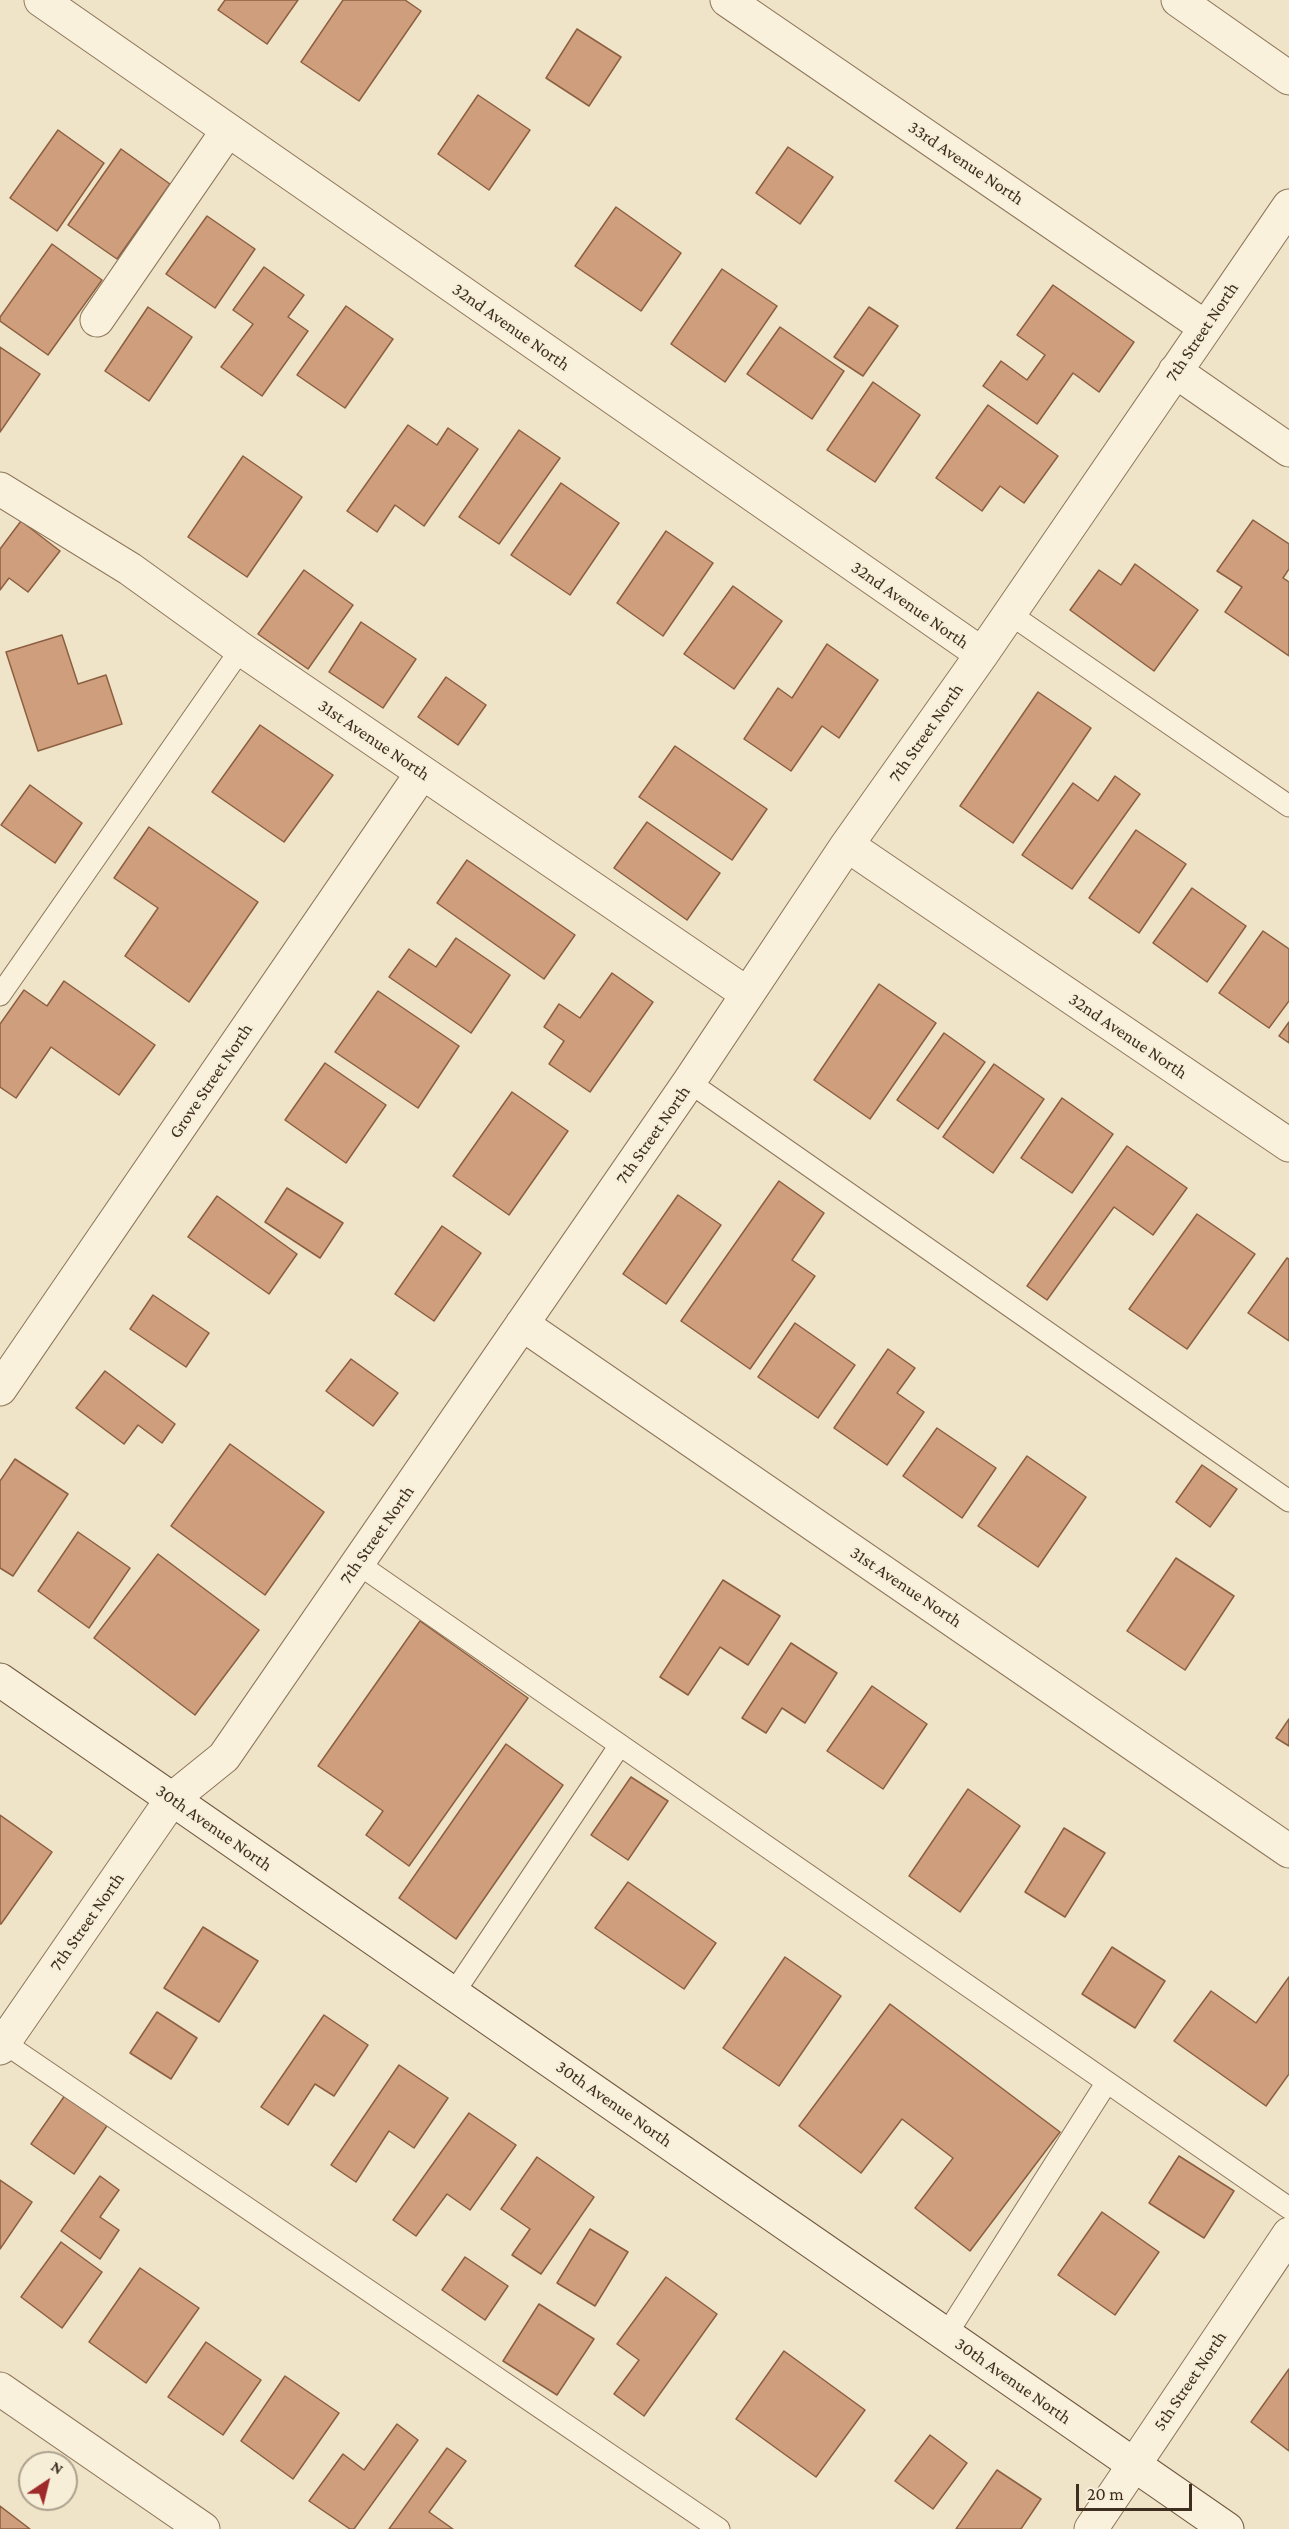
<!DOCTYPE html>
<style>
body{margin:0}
#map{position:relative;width:1289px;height:2529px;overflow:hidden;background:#f0e4c8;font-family:"Crimson Pro",serif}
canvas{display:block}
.north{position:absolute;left:18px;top:2451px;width:60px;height:60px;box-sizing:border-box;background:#f7eed8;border:2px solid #ada18e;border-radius:50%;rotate:35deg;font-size:16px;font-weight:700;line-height:24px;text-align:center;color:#3d2e20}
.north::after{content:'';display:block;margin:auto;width:21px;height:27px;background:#9e2a2b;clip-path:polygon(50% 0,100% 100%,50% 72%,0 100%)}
.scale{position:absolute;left:1076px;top:2484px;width:116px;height:27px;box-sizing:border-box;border:3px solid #3d2e20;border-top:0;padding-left:8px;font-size:18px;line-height:21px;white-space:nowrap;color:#3d2e20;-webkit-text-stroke:4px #f7eed8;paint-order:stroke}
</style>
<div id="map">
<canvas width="1289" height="2529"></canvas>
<div class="north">N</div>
<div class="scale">20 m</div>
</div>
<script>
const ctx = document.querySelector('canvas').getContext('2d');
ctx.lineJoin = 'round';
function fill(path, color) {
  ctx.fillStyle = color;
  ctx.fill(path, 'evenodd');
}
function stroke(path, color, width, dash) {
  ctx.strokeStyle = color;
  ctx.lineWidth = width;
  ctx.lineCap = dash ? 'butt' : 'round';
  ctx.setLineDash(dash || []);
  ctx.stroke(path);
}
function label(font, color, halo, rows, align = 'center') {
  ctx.font = font + ' "Crimson Pro",serif';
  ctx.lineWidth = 4.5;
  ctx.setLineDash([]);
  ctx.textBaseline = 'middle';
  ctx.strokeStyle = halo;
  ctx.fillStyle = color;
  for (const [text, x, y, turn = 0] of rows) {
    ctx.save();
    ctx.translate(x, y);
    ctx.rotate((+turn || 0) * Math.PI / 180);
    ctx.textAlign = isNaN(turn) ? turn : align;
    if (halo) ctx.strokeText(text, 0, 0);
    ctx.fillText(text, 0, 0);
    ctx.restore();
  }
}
const building = new Path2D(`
 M225,0H298L267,44L218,10Z
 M343,0H405L421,11L359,101L301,62Z
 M577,29L621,57L589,106L546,78Z
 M478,95L530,130L489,190L438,154Z
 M58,130L104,163L57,231L10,198Z
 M788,147L833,177L800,224L756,193Z
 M121,149L170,184L117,259L68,225Z
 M616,207L681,253L641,311L575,266Z
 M207,216L255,249L215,308L166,274Z
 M52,244L102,280L48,355L0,321V317Z
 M264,267L304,295L288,317L308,331L262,396L221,367L253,324L233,310Z
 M722,269L777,306L725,382L671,344Z
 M1053,285L1134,342L1099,392L1073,373L1037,424L983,386L1001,361L1027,380L1045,355L1017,335Z
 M346,306L393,339L345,408L297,375Z
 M148,307L192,337L149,401L105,371Z
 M869,307L898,326L863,376L834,357Z
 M780,327L844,371L812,419L747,374Z
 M0,347L40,374L0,432Z
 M873,382L920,415L875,482L827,450Z
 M988,405L1058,456L1024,503L1000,486L982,511L936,478Z
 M408,425L437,445L448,428L478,449L424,526L395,505L377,532L347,511Z
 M519,430L560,458L499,544L459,517Z
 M243,456L302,497L247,577L188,537Z
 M561,483L619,523L570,595L511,555Z
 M1253,520L1289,544V569L1283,578L1289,582V656L1225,612L1242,587L1217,571Z
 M21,521L60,551L28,592L9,578L0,590V549Z
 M666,531L713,563L663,636L617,603Z
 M1135,564L1198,610L1154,671L1070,610L1099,570L1121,585Z
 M304,570L353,605L308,669L258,634Z
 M733,586L782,621L734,689L684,654Z
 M361,622L416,659L383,708L329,672Z
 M62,635L78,684L106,675L122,724L38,751L6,652Z
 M827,644L878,680L839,738L822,726L791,771L744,739L778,688L792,698Z
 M446,677L486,705L458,745L418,717Z
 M1038,692L1091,728L1013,843L960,806Z
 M260,725L333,775L284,842L212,792Z
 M675,746L767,809L732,860L639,797Z
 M1115,776L1140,794L1072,889L1022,855L1073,783L1098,801Z
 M30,785L82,823L55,863L1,825Z
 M647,822L720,873L687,920L614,868Z
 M149,827L258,902L189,1002L125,956L158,908L114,878Z
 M1136,830L1186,864L1139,933L1089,898Z
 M467,860L575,935L544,979L437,903Z
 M1192,888L1246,926L1207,982L1153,943Z
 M1263,931L1289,949V1001L1269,1028L1219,993Z
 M456,938L510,975L471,1033L389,977L409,949L436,967Z
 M612,973L653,1002L590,1092L549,1064L564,1041L544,1027L559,1004L580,1018Z
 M64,981L155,1045L119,1095L51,1047L16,1098L0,1087V1024L24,990L47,1006Z
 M879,984L936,1023L870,1119L814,1080Z
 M378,991L459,1046L418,1108L335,1052Z
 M1289,1022V1043L1279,1036Z
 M944,1033L985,1062L938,1129L897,1100Z
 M325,1063L386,1105L346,1163L285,1120Z
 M994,1064L1044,1099L993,1173L943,1137Z
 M512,1092L568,1131L509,1215L453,1176Z
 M1062,1098L1113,1134L1072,1193L1021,1158Z
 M1127,1146L1187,1188L1153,1235L1114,1207L1047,1300L1027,1286Z
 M779,1181L824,1213L792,1260L815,1276L750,1369L681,1321Z
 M287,1188L343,1223L320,1258L265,1222Z
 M678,1195L721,1225L666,1304L623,1274Z
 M217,1196L297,1254L269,1294L188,1237Z
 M1197,1214L1255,1254L1187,1349L1129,1309Z
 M442,1226L481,1253L434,1321L395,1294Z
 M1287,1258L1289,1259V1341L1248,1313Z
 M153,1295L209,1333L186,1367L130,1329Z
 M795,1323L855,1365L818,1418L758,1377Z
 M888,1349L915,1368L897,1393L924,1412L887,1465L834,1428Z
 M351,1359L398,1393L373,1426L326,1391Z
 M105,1371L175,1424L162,1443L138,1425L124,1444L76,1408Z
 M937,1428L996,1468L962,1518L903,1476Z
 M230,1444L324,1512L265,1595L171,1526Z
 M1027,1456L1086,1497L1038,1567L978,1526Z
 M15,1459L68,1494L13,1576L0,1568V1481Z
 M1202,1465L1237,1489L1210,1527L1176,1502Z
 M78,1532L130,1568L89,1628L38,1591Z
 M158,1554L259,1630L195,1715L94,1638Z
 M1176,1558L1234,1596L1185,1670L1127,1631Z
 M723,1580L780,1616L748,1665L720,1647L688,1695L660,1677Z
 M420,1621L528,1698L409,1866L366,1835L383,1811L318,1766Z
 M791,1643L837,1673L805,1723L782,1708L766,1733L742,1718Z
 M872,1686L927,1724L883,1789L827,1751Z
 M1289,1719V1746L1276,1738Z
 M506,1744L563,1785L456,1939L399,1898Z
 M631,1777L668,1801L628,1860L591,1835Z
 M968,1789L1020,1826L960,1912L909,1876Z
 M0,1815L52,1852L1,1924H0Z
 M1064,1828L1105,1853L1065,1917L1025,1892Z
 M628,1882L716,1943L684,1989L595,1928Z
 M203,1927L258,1961L219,2022L164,1988Z
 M1112,1947L1165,1981L1135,2028L1082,1994Z
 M785,1957L841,1996L779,2086L723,2048Z
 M1289,1977V2074L1266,2106L1174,2041L1211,1991L1256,2023Z
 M890,2004L1060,2132L970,2251L915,2208L953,2158L902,2119L861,2173L799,2126Z
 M157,2012L197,2038L171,2079L130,2053Z
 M324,2015L368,2045L334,2096L315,2084L288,2125L261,2107Z
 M399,2065L448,2098L414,2148L389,2131L356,2182L331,2165Z
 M68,2091L111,2120L74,2174L31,2144Z
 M469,2113L516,2145L470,2210L447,2194L416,2236L393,2220Z
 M1179,2156L1234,2191L1204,2238L1149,2203Z
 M537,2157L594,2197L541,2274L512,2255L530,2229L501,2209Z
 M100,2176L119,2190L100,2217L119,2230L100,2259L61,2231Z
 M0,2180L32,2202L0,2249Z
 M1102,2212L1159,2252L1115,2315L1058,2275Z
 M590,2229L628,2252L595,2306L557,2283Z
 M61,2242L102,2272L62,2328L21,2297Z
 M465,2257L508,2286L485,2320L442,2290Z
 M140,2268L199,2308L146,2383L89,2342Z
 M666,2277L717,2314L644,2416L614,2394L639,2360L617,2344Z
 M539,2304L594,2339L557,2395L503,2361Z
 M206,2342L261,2380L223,2435L168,2397Z
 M784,2351L865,2410L816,2477L736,2419Z
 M1289,2369V2451L1251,2422Z
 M285,2376L339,2413L293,2479L241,2441Z
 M397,2424L418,2440L354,2529H350L309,2501L343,2454L364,2470Z
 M930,2435L967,2463L933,2509L895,2481Z
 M447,2448L466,2461L429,2512L453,2529H389Z
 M997,2470L1041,2499L1021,2529H956Z
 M0,2506L30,2529H0Z`);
const lane = new Path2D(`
 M1010,614L1289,806
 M0,995L241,649
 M689,1082L1289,1501
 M357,1563L1289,2208
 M453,1994L620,1745
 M0,2040L719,2529
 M946,2335L1107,2082`);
const street = new Path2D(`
 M41,0L982,654
 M727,0L1205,327
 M1178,0L1289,78
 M97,320L228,130
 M1175,371L1289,450
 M0,489L130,569L241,649L746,993
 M847,845L1289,1145
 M522,1324L1289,1851
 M0,1389L422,773
 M0,2048L172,1799L224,1757L689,1082L847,845L982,654L1289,206
 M0,2389L203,2529
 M1091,2529L1289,2234`);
const secondary = new Path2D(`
 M0,1680L1227,2529`);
const streetNames = [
 ["33rd Avenue North",966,163,34],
 ["32nd Avenue North",511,327,35],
 ["7th Street North",1202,332,-56],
 ["32nd Avenue North",910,605,35],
 ["7th Street North",926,733,-55],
 ["31st Avenue North",374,740,34],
 ["32nd Avenue North",1128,1036,34],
 ["Grove Street North",211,1081,-56],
 ["7th Street North",653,1135,-55],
 ["7th Street North",377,1535,-55],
 ["31st Avenue North",906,1587,34],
 ["30th Avenue North",214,1828,35],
 ["7th Street North",87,1922,-55],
 ["30th Avenue North",614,2104,35],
 ["30th Avenue North",1013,2381,35],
 ["5th Street North",1190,2381,-56]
];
fill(building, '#cf9f7d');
stroke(building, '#8d5f41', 1.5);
stroke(lane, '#8d765c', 23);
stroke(street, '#8d765c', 35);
stroke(secondary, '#6f573f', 35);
stroke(lane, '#faf1dc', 21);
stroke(street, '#faf1dc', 33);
stroke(secondary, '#faf1dc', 33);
label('18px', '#3d2e20', '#f7eed8', streetNames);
</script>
